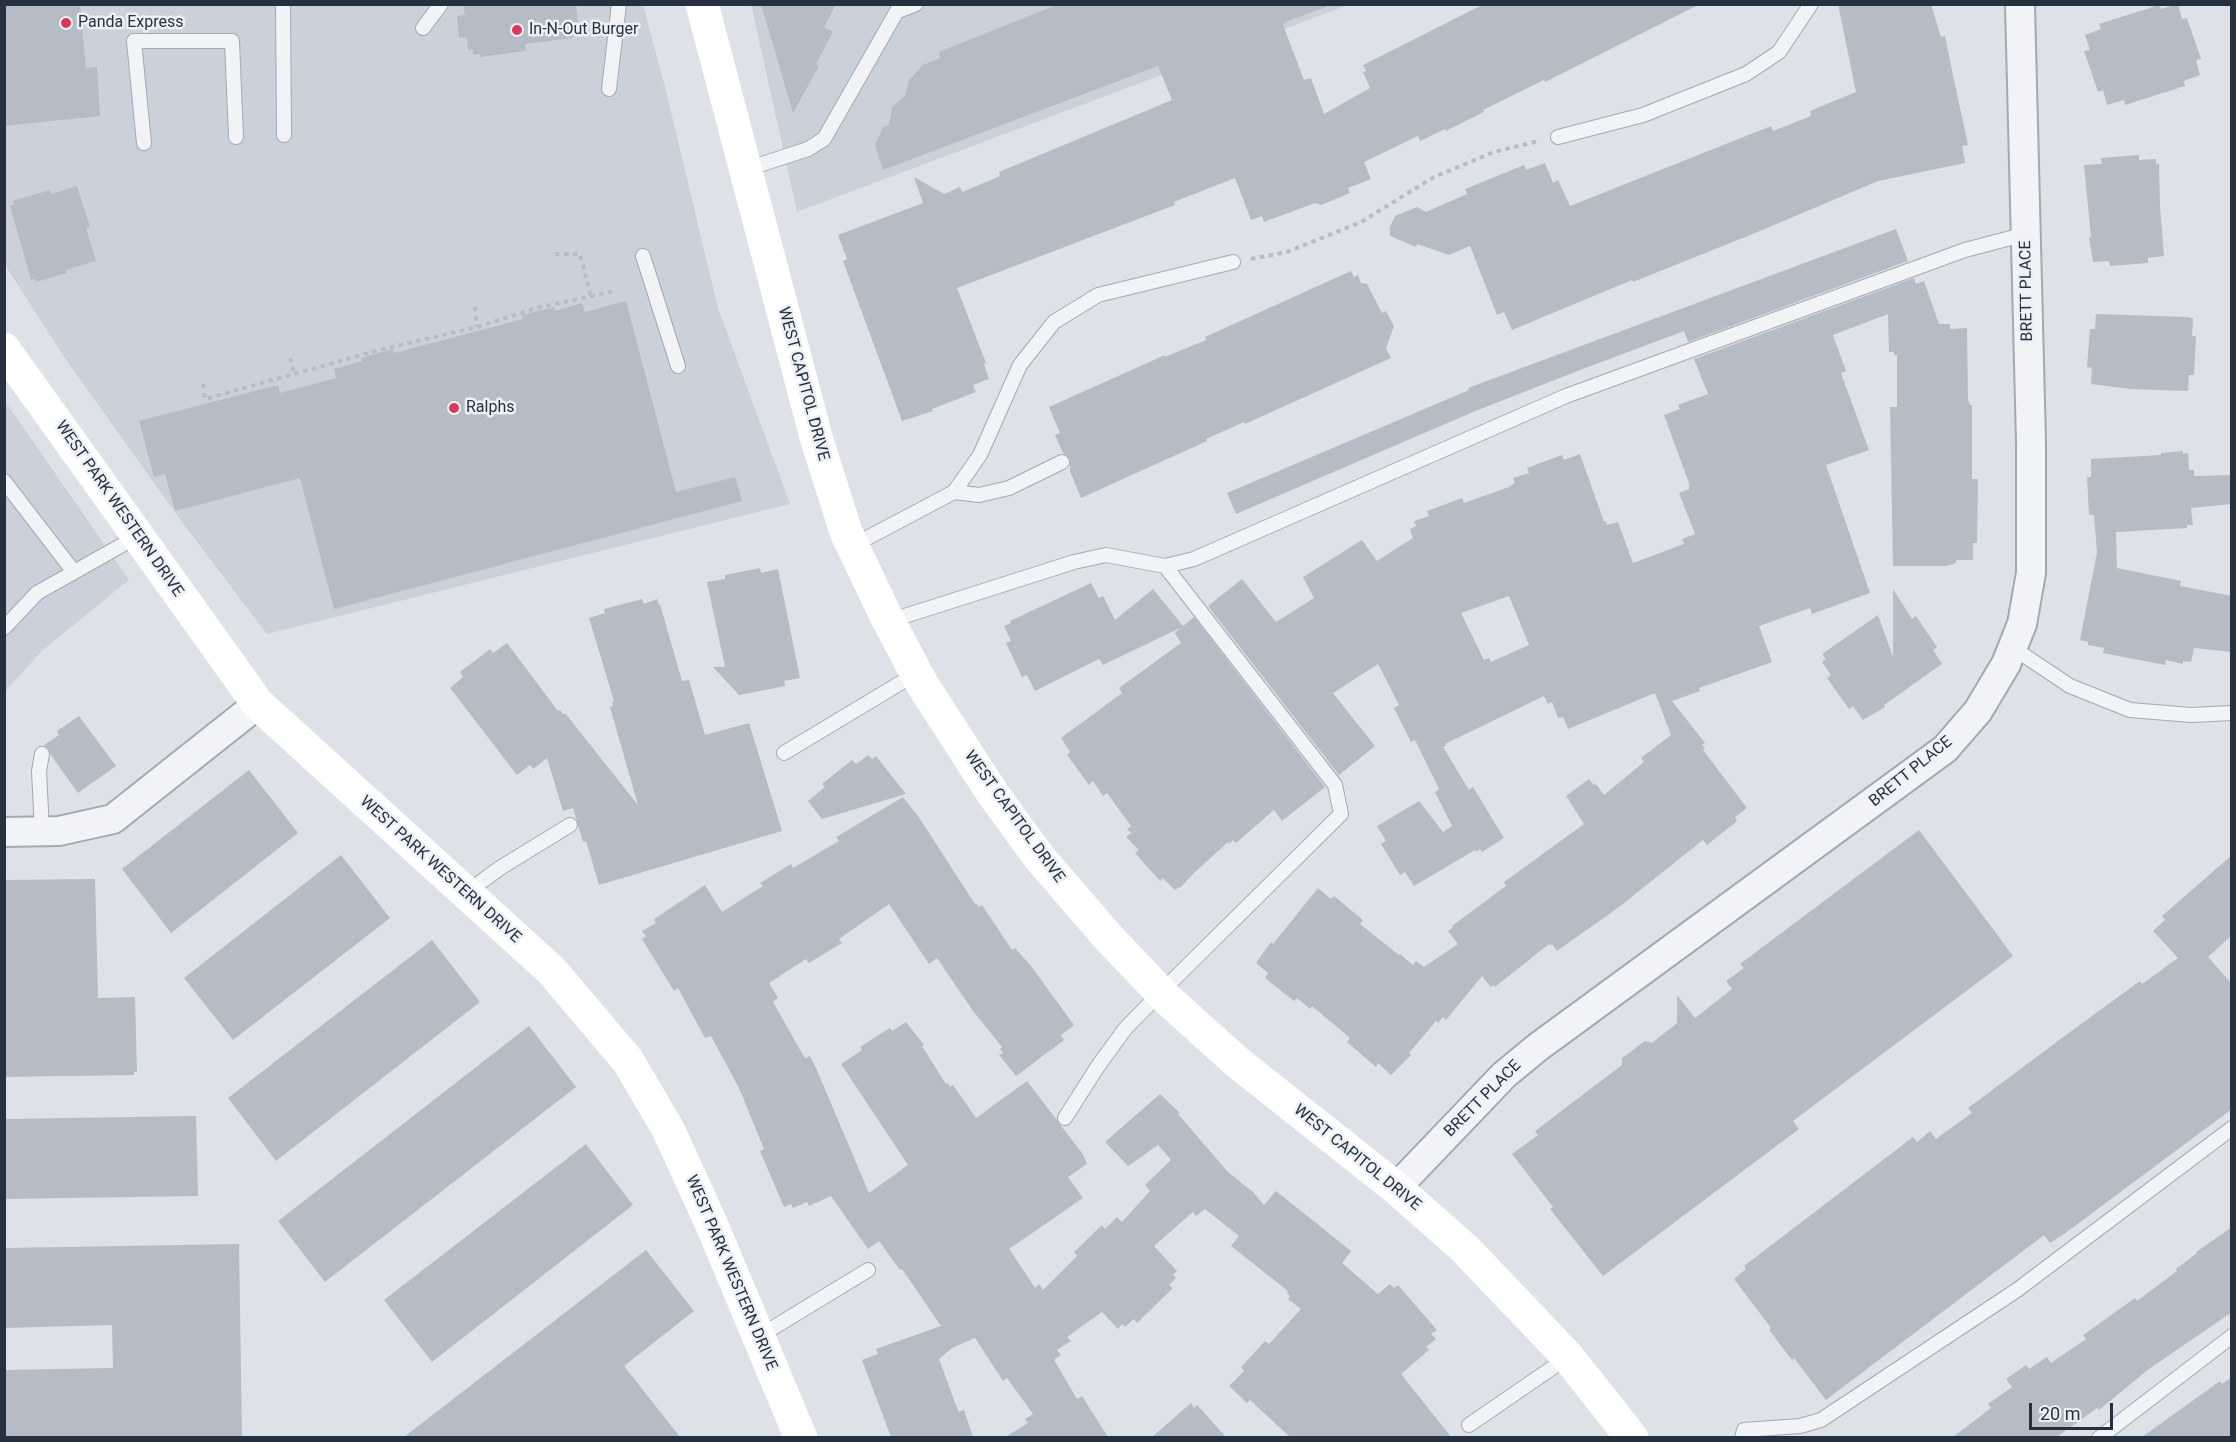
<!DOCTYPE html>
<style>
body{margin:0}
#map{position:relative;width:2236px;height:1442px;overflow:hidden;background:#dee2e8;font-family:Roboto,sans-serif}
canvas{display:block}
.frame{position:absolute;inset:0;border:6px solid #263140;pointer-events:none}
.scale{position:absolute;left:2029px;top:1403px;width:84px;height:27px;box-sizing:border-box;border:3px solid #263140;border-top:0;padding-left:8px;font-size:18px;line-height:21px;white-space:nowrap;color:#263140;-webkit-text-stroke:4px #edf1f6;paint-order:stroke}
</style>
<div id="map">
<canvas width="2236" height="1442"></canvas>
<div class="frame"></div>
<div class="scale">20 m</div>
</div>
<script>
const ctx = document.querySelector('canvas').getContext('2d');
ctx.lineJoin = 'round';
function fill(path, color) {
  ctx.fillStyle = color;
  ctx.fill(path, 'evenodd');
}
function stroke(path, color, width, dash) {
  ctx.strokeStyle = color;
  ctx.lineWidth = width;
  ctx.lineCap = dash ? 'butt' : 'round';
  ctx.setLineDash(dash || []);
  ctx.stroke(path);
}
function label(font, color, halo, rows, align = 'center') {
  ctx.font = font + ' Roboto,sans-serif';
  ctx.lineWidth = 5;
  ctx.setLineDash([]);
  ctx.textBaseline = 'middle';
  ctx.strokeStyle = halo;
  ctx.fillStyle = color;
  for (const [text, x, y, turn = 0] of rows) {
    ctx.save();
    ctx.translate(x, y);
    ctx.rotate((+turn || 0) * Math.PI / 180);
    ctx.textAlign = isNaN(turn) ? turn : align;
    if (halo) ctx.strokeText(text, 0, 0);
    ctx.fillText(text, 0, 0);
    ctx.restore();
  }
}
const built = new Path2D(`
 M751,4L1348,5L797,212Z
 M5,5H643L666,91L718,308L790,504L267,634L184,525L64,357L5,265Z
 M5,401L129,580L43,650L5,691Z`);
const building = new Path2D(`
 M4,4H80L86,68L97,67L100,116L4,126Z
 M463,4H576L579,30L572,31L573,38L525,44L526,51L480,57V54L473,55V50H468L467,37L459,38L457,16L465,15Z
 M761,4H836L824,27L833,32L816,64L819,66L793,113Z
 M1059,4H1326V7L1285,22L1283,25L1304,80L1311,78L1324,114L1370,88L1363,72L1366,71L1363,65L1484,4H1700L1545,82L1544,80L1483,110L1484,112L1446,131L1445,129L1420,141L1418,136L1364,162L1371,179L1348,188L1350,193L1321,205L1315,203L1264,222L1262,216L1251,220L1235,178L1174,202L1175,205L957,288L986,363L984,364L989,379L973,385L976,392L932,409L933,411L902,421L843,261L847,259L838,235L923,203L914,177L944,194L960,187L962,192L1000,176L999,172L1172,100L1158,66L883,170L875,145L883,127L889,125L892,107L905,96L909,80L923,65L940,58L939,52Z
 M1838,4H1931L1941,37L1945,36L1954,80L1968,145L1962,146L1965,163L1878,181L1760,231L1633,282L1632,280L1512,330L1504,312L1497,315L1470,246L1449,255L1417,244L1416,247L1390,236V227L1395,216L1417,207L1426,212L1467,194L1465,189L1524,165L1526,170L1545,163L1553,183L1558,180L1570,206L1771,126L1773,131L1811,116L1810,111L1856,92Z
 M2178,4L2182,19L2187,18L2201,59L2196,60L2200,75L2184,81L2185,86L2125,105L2124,100L2107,105L2103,90L2098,92L2084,51L2090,50L2085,35L2101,29L2099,24L2159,5L2161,9Z
 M2139,155V160L2156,159V164H2159L2160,206L2164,256L2148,258V263L2110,266L2109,261L2093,262L2089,237H2091L2084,165L2102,164L2101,158Z
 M77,186L90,227L86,228L96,261L66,270L67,273L36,282L35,279L31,280L10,206L14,205L13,201L50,190L51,194Z
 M1896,229L1908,261L1688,342L1684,331L1580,370L1473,412L1236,514L1227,493L1469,390L1468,388Z
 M1351,271L1354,277L1358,275L1361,283L1367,284L1382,313L1386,311L1394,326L1386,348L1391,358L1245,424L1244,422L1206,439L1207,441L1081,498L1070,471V459L1063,453L1055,435L1060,433L1049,407L1165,355V357L1206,340L1205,337Z
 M1914,278L1916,284L1924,281L1939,324H1950V329L1967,328L1968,401H1969L1970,405H1972V479H1978L1977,543H1973V560H1956V563L1946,566H1893L1890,407H1897V355H1894V352H1889L1888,314L1833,335L1846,371L1841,373L1869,450L1826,465L1870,593L1812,614L1810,608L1759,626L1772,662L1699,688L1700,691L1672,701L1705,743L1702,745L1705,748L1703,750L1747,808L1735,817L1737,821L1707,845L1703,840L1619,907L1557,951L1552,944L1550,946L1549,944L1495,987L1494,985L1491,987L1482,976L1446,1020L1443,1017L1438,1023L1436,1021L1409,1053L1411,1055L1391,1075L1378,1063L1376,1067L1347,1042L1350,1038L1312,1006L1310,1009L1297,998L1294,1001L1265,978L1268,973L1256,963L1271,942L1273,944L1318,888L1331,899L1334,896L1363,920L1360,924L1399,955L1400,954L1413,965L1416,961L1424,967L1458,944L1448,931L1453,927L1452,926L1506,886L1504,882L1584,824L1566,796L1589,779L1594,785L1596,784L1604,795L1644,762L1641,758L1671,735L1655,693L1568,729L1563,717L1558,718L1552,702L1548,704L1544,696L1445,744L1446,746L1443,747L1469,790L1473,787L1504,838L1482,852L1480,849L1476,852L1475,850L1414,886L1405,872L1400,875L1381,844L1386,841L1377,826L1419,801L1443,832L1452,826L1435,792L1439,789L1415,740L1411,742L1394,708L1399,705L1378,664L1333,693L1375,746L1339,775L1208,606L1242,579L1276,622L1314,598L1303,577L1362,540L1377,561L1413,538L1410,529L1416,526L1414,521L1429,516L1427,511L1462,498L1464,503L1509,487L1515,483L1513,478L1529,473L1527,468L1562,455L1564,460L1580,454L1604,522L1606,521L1607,525L1618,522L1633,563L1684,544L1682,539L1695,534L1679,493L1689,489V483L1664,415L1680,409L1678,405L1708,394L1694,359ZM1509,596L1529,645L1491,662L1489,658L1484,660L1461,613Z
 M626,301L676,492L735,477L742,501L334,609L300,478L175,511L165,474L154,477L139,421L278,385L280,393L336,378L334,369L362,361L361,358L393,349L394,353L523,319L522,315L554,307L555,311L582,303L585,312Z
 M2096,314L2189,317L2193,319L2192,336H2196L2194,375H2189L2188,391L2130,389L2091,384L2092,368L2087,367L2090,329H2095Z
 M2183,451V454L2188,453L2189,470H2194V476L2232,475V504L2191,508L2193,525H2187V528L2116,532L2117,568L2181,581L2180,586L2232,596V652L2194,648L2191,662L2183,661V664L2166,660L2165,665L2103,653L2104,648L2088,645V642L2080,640L2097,552L2094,515H2089L2087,477H2091V459L2161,455V453Z
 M760,568L761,573L778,569L800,678L784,681L785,686L739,695L713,667H725L707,582L725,579V575Z
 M1091,583L1099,598L1103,596L1115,620L1153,589L1183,626L1194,617L1325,787L1282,821L1274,810L1236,843L1233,840L1229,844L1228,842L1194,873L1180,888L1179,887L1175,890L1163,878L1160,881L1135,853L1139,850L1126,837L1131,833L1127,829L1131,826L1107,793L1103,796L1093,781L1089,785L1067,755L1070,752L1061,738L1122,693L1119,688L1181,643L1175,633L1180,628L1103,665L1099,659L1035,691L1027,675L1022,677L1006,643L1011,641L1004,626L1011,623L1010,621Z
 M1893,589L1912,619L1916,616L1937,647L1933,650L1942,664L1884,705L1885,707L1863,720L1853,706L1849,709L1827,678L1831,675L1822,662L1826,659L1822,654L1878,615L1893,657Z
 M642,599L644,604L657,599L659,605L660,604L682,681L689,680L705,735L749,723L782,831L599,885L586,841L583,842L573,808L563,811L547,758L533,769L530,765L517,775L450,688L463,677L460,672L490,649L493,653L507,643L558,711L560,710L564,715L565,713L638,805L610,707L613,706L612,702L614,701L589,618L605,613L604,609Z
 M79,716L116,766L78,793L51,755L48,748L44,745L59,735L57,731Z
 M868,755L872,759L876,756L906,794L822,819L808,801L825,787L822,784L852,760L856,764Z
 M249,770L298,833L171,933L122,869Z
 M903,797L918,816L975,904L976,903L979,907L982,905L1012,950L1015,948L1031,966L1074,1025L1061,1035L1064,1040L1016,1076L999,1055L1003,1053L1000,1049L1002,1047L973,1011L937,958L929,964L889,904L839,939L842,943L809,963L806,959L769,983L778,998L773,1002L803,1055L806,1058L810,1056L816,1068L869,1193L908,1165L841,1064L862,1050L860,1047L890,1028L892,1031L906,1022L924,1045L922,1046L946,1084L948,1083L950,1087L953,1085L976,1118L1027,1081L1082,1153L1087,1164L1068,1177L1083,1198L1009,1249L1035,1288L1039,1284L1043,1290L1077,1256L1074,1252L1102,1225L1105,1229L1117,1217L1122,1222L1150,1191L1145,1185L1171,1160L1158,1145L1128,1166L1105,1142L1160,1094L1180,1113L1178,1114L1228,1172L1253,1192L1264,1205L1276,1191L1351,1251L1342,1263L1378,1294L1390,1284L1394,1288L1398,1285L1437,1330L1431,1334L1436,1339L1426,1347L1429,1350L1401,1374L1451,1437H1290L1250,1400L1247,1403L1229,1386L1244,1371L1241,1367L1265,1341L1269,1344L1301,1309L1288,1299L1290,1296L1287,1293L1288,1291L1231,1246L1239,1236L1205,1209L1196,1216L1193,1212L1154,1246L1177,1271L1173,1275L1176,1278L1169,1285L1173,1288L1137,1323L1134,1319L1125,1327L1122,1324L1118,1329L1102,1312L1067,1337L1071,1341L1057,1350L1061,1355L1054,1360L1077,1399L1082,1396L1108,1437H1005L1028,1423L1025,1419L1033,1414L1007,1378L1003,1381L975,1338L952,1348L939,1359L957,1408L959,1412L964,1410L973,1437H891L862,1360L878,1354L876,1349L941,1326L902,1269L900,1270L879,1241L868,1249L831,1196L809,1206L807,1202L793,1208L791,1204L784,1207L760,1151L764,1149L739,1088L711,1036L705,1038L678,988L674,991L642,939L646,936L642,931L656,923L654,919L705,885L722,912L763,886L760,883L791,864L793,868L839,841L836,837Z
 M1919,830L2013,956L1793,1121L1799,1129L1603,1276L1550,1209L1553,1207L1512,1154L1538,1135L1535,1131L1622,1065V1058L1645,1041L1652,1043L1677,1023V995L1695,1018L1732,989L1726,981L1744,968L1740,964Z
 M341,855L390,918L233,1040L184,978Z
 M2232,855V935L2208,957L2232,984V1109L2064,1234L2050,1243L2044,1235L1826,1400L1794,1358L1792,1360L1769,1330L1771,1328L1734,1279L1746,1269L1744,1266L1913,1137L1917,1142L1930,1131L1936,1139L1972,1113L1968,1108L2066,1035L2140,981L2142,984L2178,958L2153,931L2165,920L2162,916Z
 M95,879L98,998L135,997L137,1072H134V1075L4,1077V880Z
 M432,940L480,1002L276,1161L228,1098Z
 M529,1026L576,1087L325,1282L278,1221Z
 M196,1116L198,1196L4,1199V1119Z
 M586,1144L633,1205L432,1362L384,1300Z
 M2232,1227V1312L2149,1369L2099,1410L2097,1408L2057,1437H1953L1991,1408L1988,1404L2012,1387L2006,1379L2026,1365L2029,1369L2047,1357L2051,1363L2086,1339L2083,1335L2135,1298L2137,1301L2177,1271L2176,1269L2197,1253L2196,1252Z
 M239,1244L242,1437H4V1370L113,1368L112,1325L4,1328V1248Z
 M646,1250L694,1311L624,1366L680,1437H404Z
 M2232,1377V1437H2142L2220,1381L2222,1384Z
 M1191,1403L1194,1408L1197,1405L1226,1437H1152Z`);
const path = new Path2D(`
 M555,254H580L591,297
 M1251,259L1287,252L1361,222L1434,177L1494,152L1539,141
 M475,307L477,327
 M290,358L294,373
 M203,384L205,399L383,349L477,327L533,309L614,291`);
const lane = new Path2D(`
 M283,4L284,135
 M898,11L916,4
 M423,28L441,4
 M609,89L619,4
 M1558,137L1643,115L1746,74L1779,52L1811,4
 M144,143L134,41H232L236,137
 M747,169L808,149L824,139L901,4
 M643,256L678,366
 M4,481L74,572
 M954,492L979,495L1009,488L1062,462
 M852,546L954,492L980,455L1020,365L1054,322L1098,295L1233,262
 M889,621L1074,562L1106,555L1165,566L1194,559L1566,396L1965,250L2026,234
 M4,628L37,593L138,536
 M2013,648L2070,686L2130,710L2191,715L2232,713
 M784,753L917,673
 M42,754L39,771L42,831
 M466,893L500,868L570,825
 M1065,1118L1098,1066L1125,1029L1161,992L1341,814L1335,785L1165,566
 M758,1337L868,1270
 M1469,1425L1568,1357
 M1742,1438L1744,1430L1800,1426L1821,1420L2017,1290L2232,1128
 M2099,1438L2232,1336`);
const street = new Path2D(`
 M4,832L59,831L113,819L258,704
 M1396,1188L1504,1075L1538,1047L1945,749L1978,711L2006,664L2022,624L2031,573V442L2020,5`);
const secondary = new Path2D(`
 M702,4L816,437L846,532L885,614L922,684L993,794L1039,857L1108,937L1166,998L1237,1062L1396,1188L1465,1249L1568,1357L1632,1438
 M4,349L258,704L552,971L628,1061L668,1129L711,1223L801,1438`);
const markers = [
 [66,23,6,"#d63a58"],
 [517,30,6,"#d63a58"],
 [454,408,6,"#d63a58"]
];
const poiNames = [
 ["Panda Express",78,23],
 ["In-N-Out Burger",529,30],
 ["Ralphs",466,408]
];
const streetNames = [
 ["BRETT PLACE",2027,291,-91],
 ["WEST CAPITOL DRIVE",803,384,75],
 ["WEST PARK WESTERN DRIVE",119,509,55],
 ["BRETT PLACE",1911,772,-39],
 ["WEST CAPITOL DRIVE",1014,817,54],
 ["WEST PARK WESTERN DRIVE",440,870,42],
 ["BRETT PLACE",1483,1099,-45],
 ["WEST CAPITOL DRIVE",1357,1158,39],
 ["WEST PARK WESTERN DRIVE",731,1273,67]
];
fill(built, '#cbd1da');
fill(building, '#b5bcc5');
stroke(lane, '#a3a9b2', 16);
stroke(street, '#a3a9b2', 32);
stroke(path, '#b8bdc3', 4, [4.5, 4.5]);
stroke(lane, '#f1f3f6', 14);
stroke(street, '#f1f3f6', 28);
stroke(secondary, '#fff', 33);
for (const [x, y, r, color] of markers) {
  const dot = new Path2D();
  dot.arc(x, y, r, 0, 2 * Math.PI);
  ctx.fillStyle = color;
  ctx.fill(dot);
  stroke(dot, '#edf1f6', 2);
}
label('16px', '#263140', '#edf1f6', poiNames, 'left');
label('16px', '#263140', '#edf1f6', streetNames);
</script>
